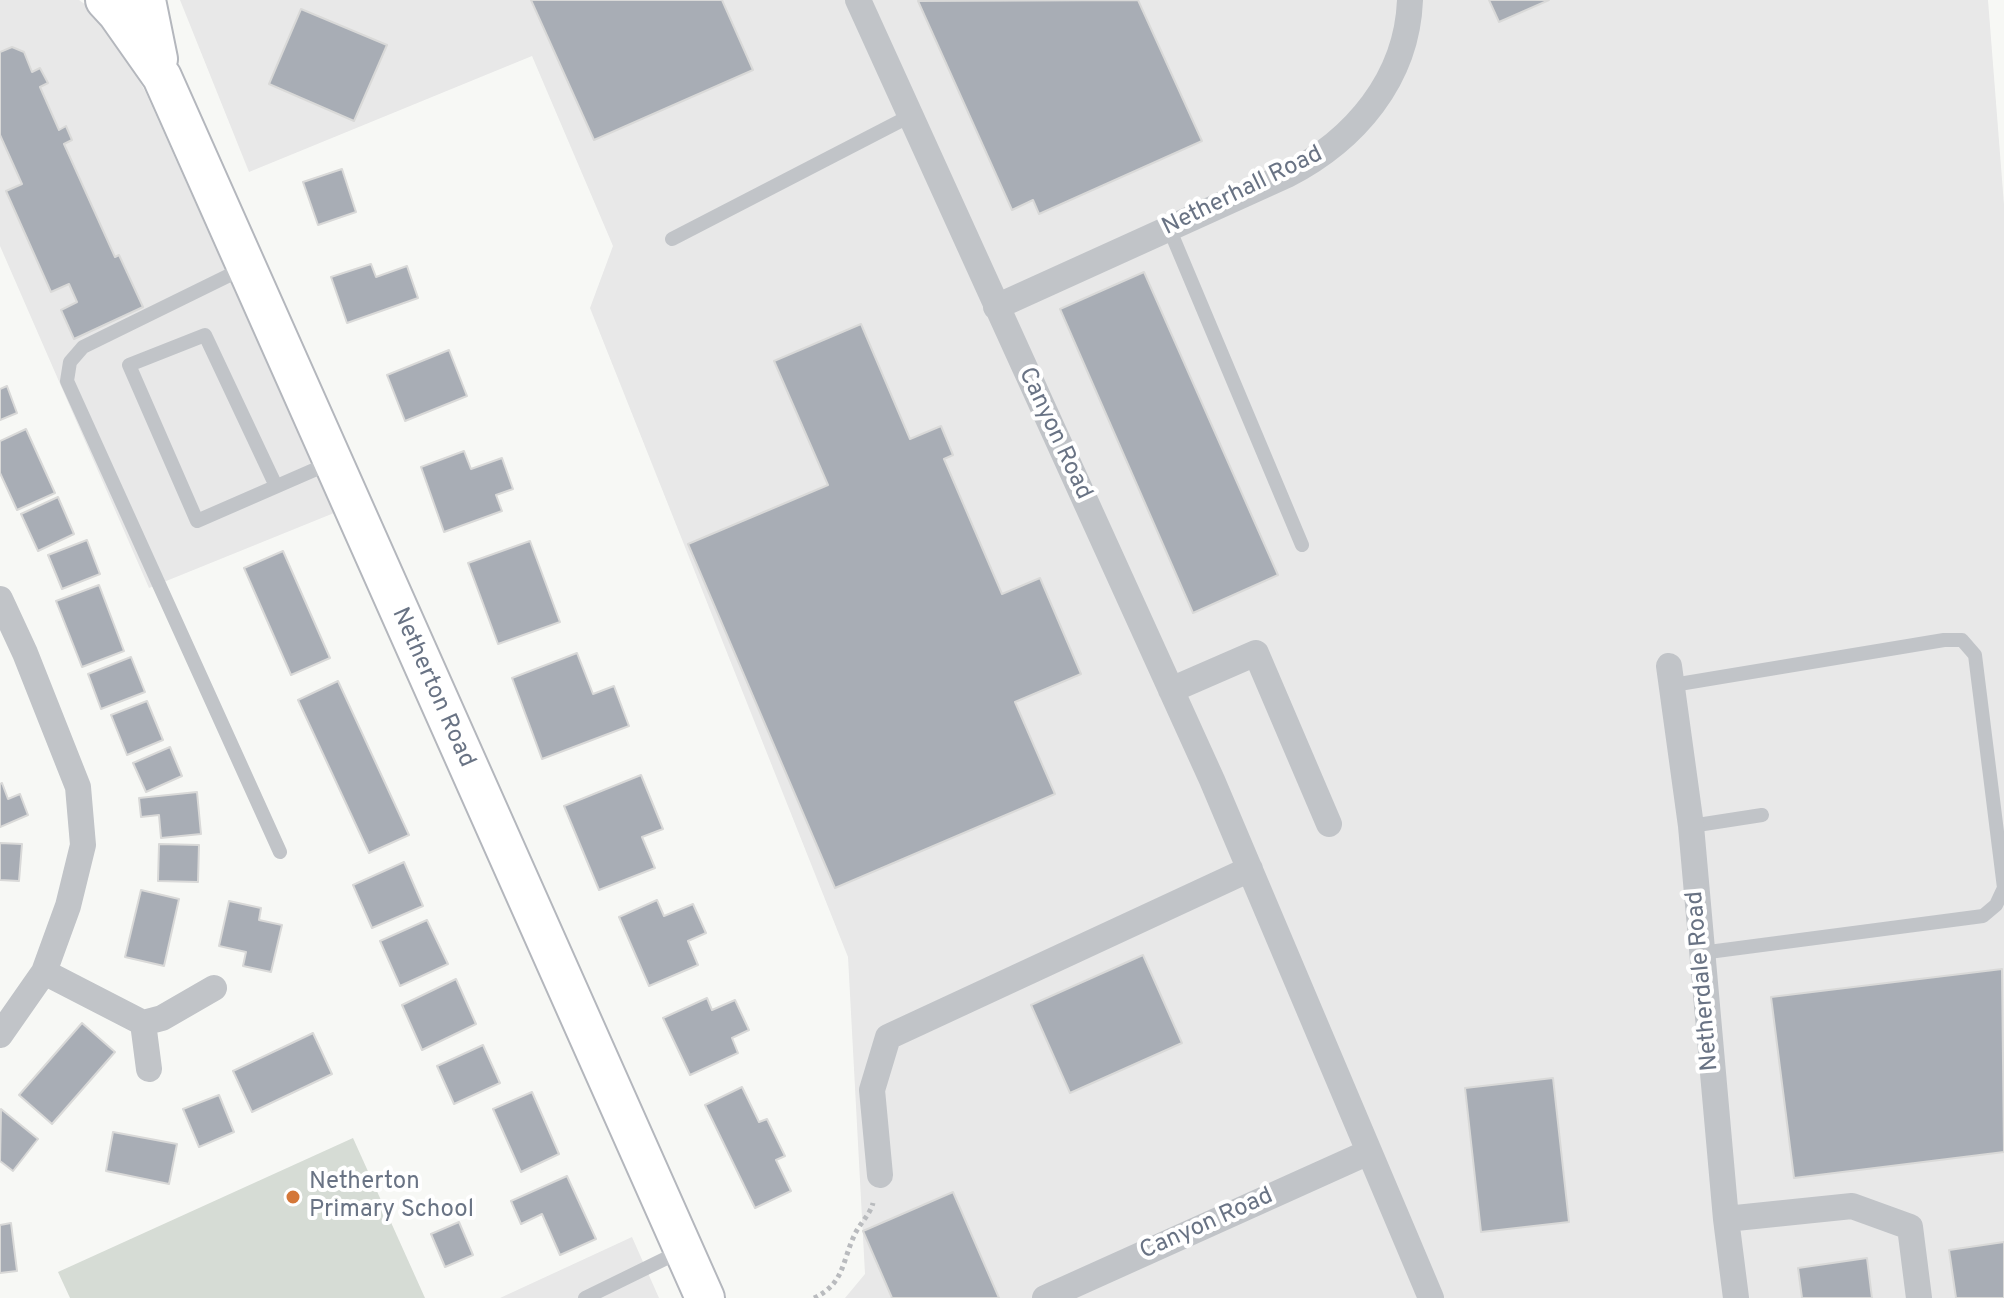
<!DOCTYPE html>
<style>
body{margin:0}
canvas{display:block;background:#f7f8f5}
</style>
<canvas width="2004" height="1298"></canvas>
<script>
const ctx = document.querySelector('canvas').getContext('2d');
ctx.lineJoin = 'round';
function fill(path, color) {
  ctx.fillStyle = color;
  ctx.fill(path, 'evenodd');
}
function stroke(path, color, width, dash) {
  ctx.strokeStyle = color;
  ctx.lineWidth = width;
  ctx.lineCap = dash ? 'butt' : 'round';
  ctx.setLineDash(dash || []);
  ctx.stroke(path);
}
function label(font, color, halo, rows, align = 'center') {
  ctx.font = font + ' Overpass,sans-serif';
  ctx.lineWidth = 8;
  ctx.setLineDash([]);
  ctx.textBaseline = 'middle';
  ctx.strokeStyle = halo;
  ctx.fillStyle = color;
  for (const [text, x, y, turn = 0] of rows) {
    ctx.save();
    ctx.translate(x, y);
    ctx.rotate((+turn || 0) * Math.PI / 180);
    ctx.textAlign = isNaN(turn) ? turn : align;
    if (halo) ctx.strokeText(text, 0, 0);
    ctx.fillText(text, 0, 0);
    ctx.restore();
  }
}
const built = new Path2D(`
 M0,0H79L97,13L114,35L146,93L334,513L149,588L0,246Z
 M180,0H1988L2004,205V1298H845L865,1274L848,957L590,308L613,246L532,56L249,172Z
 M632,1237L659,1298H500Z`);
const green = new Path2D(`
 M353,1138L425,1298H70L58,1272Z`);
const building = new Path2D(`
 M531,0H722L753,70L594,140Z
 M1138,0L1202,141L1039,214L1033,200L1012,210L918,1Z
 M1489,0H1549L1499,22Z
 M301,9L387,45L354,121L269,84Z
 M12,47L24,52L32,72L40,68L48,83L40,87L59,130L66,126L72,140L64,144L115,257L119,255L143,307L74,339L61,310L77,302L69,284L51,292L6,191L22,184L0,135V52Z
 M342,169L356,212L318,225L303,182Z
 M371,264L376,277L407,266L418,298L347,323L331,277Z
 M1144,272L1278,575L1193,613L1060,309Z
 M861,324L910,439L941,426L953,455L944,459L1002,594L1040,578L1081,674L1015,702L1055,794L835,888L688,544L828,485L774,361Z
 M449,350L467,396L405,421L387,375Z
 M7,386L17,413L0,420V389Z
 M26,429L55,493L17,510L0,473V441Z
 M464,451L471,469L502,458L513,489L496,495L502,511L444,532L421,467Z
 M58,497L74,534L38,551L21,514Z
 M87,540L100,574L62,589L48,555Z
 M530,541L560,622L498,644L468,563Z
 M283,551L330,658L291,675L244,568Z
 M99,585L124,651L82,667L56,601Z
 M577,653L593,694L614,686L629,726L542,759L512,678Z
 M131,657L145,692L101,709L88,674Z
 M338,681L409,835L369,853L298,700Z
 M147,701L163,740L127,755L111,715Z
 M170,747L182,776L146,792L133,763Z
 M641,775L663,829L642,837L655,868L599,890L564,806Z
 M2,783L8,799L20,794L28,815L0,827V784Z
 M197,792L201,834L161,838L159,815L141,817L139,798Z
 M0,843L22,844L19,881L0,880Z
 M159,844L199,845L198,882L158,881Z
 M404,862L423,906L372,928L353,885Z
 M141,890L179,899L164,966L125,957Z
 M657,900L664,916L693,904L706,933L688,941L698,965L649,986L619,917Z
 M229,901L261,908L259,920L282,925L271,972L243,966L246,952L219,946Z
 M427,920L448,964L400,986L380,941Z
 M1143,955L1182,1043L1070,1093L1031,1005Z
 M2002,969L2004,1152L1794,1178L1771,997Z
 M456,979L476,1024L422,1050L402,1005Z
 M707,998L712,1010L735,1000L749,1030L732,1038L738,1053L690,1075L663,1018Z
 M82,1023L115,1052L52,1124L19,1095Z
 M313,1033L332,1074L252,1112L233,1071Z
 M483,1045L500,1083L454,1104L437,1066Z
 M1553,1078L1569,1222L1481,1232L1465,1088Z
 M742,1087L759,1122L767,1119L785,1156L776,1160L791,1191L755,1208L705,1105Z
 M532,1092L559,1154L521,1172L493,1109Z
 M219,1095L234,1132L199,1147L183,1109Z
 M1,1109L38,1139L13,1171L0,1161Z
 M113,1132L177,1144L169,1184L106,1171Z
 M567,1176L596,1239L560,1255L542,1214L521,1224L511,1201Z
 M953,1192L999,1298H892L863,1231Z
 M459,1222L473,1255L445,1267L431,1234Z
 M11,1223L17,1271L0,1273V1225Z
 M2004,1242V1298H1956L1949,1250Z
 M1867,1258L1872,1298H1802L1798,1268Z`);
const path = new Path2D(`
 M814,1298C844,1284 842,1262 854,1236C859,1224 870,1215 873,1203`);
const service = new Path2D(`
 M1169,228L1302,545
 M672,239L910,116
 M244,268L83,347L70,362L67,381L280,852
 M276,486L205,335L129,365L197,521L330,463
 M1673,685L1944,640H1962L1975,655L2004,888L1996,905L1983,916L1701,953
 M1691,826L1762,815
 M585,1298L681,1251`);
const minor = new Path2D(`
 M858,0L1212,780L1431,1298
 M996,307L1287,175C1355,140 1407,79 1410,0
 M0,599L25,653L78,787L83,845L68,906L44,972L0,1035
 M1669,666L1691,826L1726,1219L1736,1298
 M1171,690L1256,653L1329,824
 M44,972L143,1023L162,1018L214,988
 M143,1023L149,1069
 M880,1175L872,1090L888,1037L1250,869
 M1726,1219L1852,1206L1910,1227L1919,1298
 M1045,1298L1369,1152`);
const secondary = new Path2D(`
 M105,0L117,13L162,77L705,1298
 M146,0L158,59`);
const markers = [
 [293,1197,8,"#d47738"]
];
const streetNames = [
 ["Netherhall Road",1243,192,-26],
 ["Canyon Road",1054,434,65],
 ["Netherton Road",432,688,66],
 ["Netherdale Road",1704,981,-95],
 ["Canyon Road",1207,1225,-24]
];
const poiNames = [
 ["Netherton",309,1183],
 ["Primary School",309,1211]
];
fill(built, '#e8e8e8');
fill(green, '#d6dcd5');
fill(building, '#a8adb5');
stroke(building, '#d9d9d8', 2);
stroke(secondary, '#b4b7bd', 42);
stroke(path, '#b9bbbe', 5, [4, 4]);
stroke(service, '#c1c4c8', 14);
stroke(minor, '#c1c4c8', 26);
stroke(secondary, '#fff', 38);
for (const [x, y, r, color] of markers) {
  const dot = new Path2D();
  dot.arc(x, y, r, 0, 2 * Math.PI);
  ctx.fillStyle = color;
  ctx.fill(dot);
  stroke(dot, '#fff', 3);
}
label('24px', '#697384', '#fff', streetNames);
label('24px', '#697384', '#fff', poiNames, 'left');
</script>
